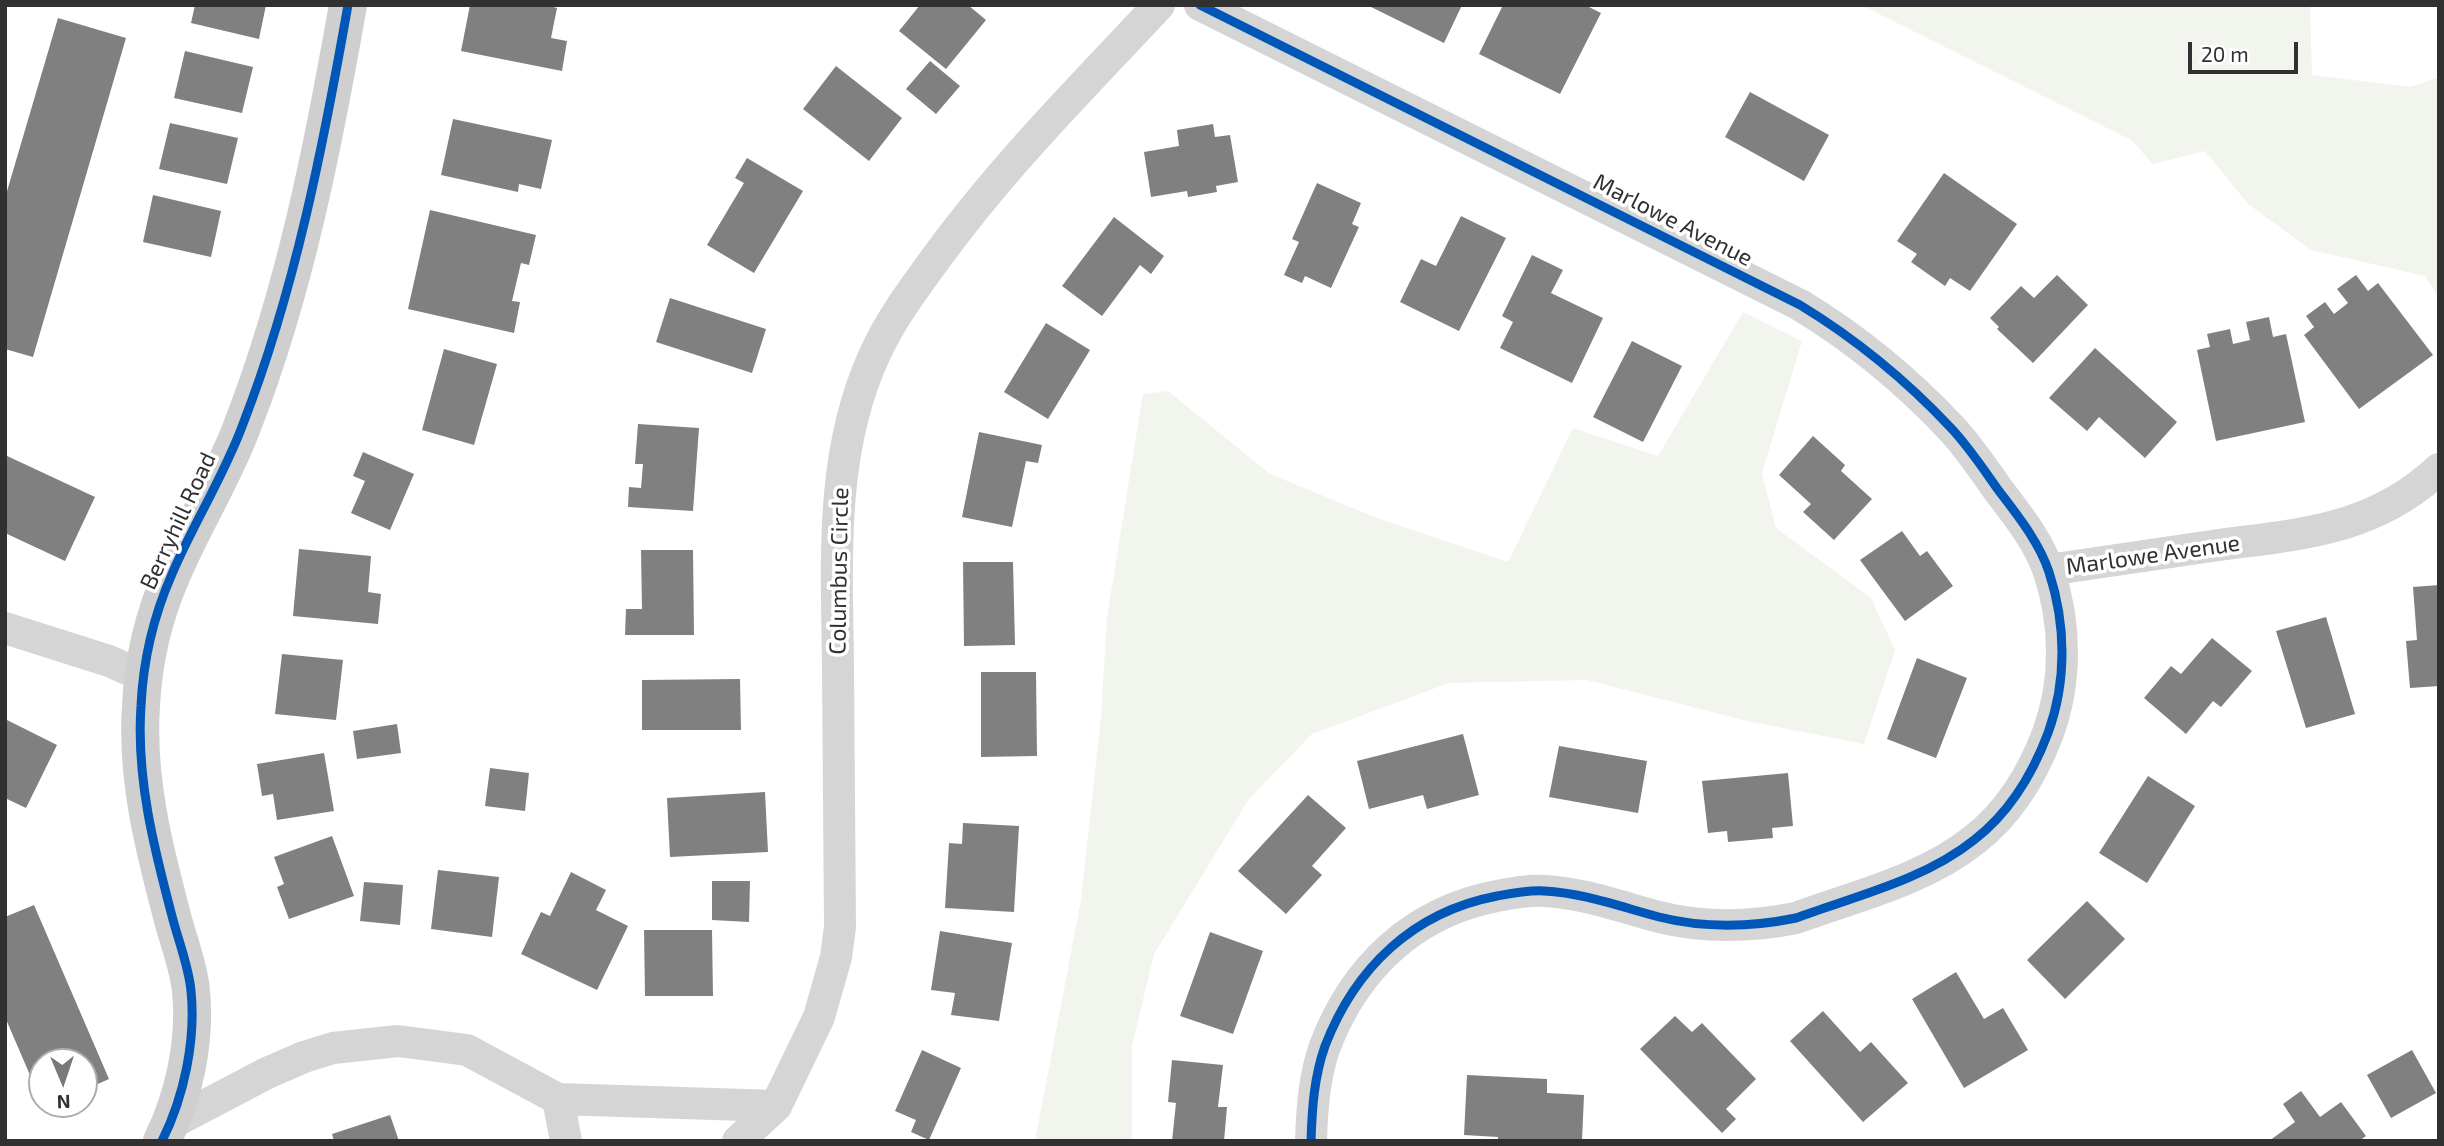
<!DOCTYPE html>
<style>
body{margin:0}
#map{position:relative;width:2444px;height:1146px;overflow:hidden;background:#fff;font-family:"Exo 2",sans-serif}
canvas{display:block}
.frame{position:absolute;inset:0;border:7px solid #313131;pointer-events:none}
.north{position:absolute;left:28px;top:1048px;width:70px;height:70px;box-sizing:border-box;background:#fff;border:2px solid #adadad;border-radius:50%;rotate:178deg;font-size:19px;font-weight:700;line-height:28px;text-align:center;color:#313131}
.north::after{content:'';display:block;margin:auto;width:24px;height:32px;background:#797979;clip-path:polygon(50% 0,100% 100%,50% 72%,0 100%)}
.scale{position:absolute;left:2188px;top:42px;width:110px;height:32px;box-sizing:border-box;border:4px solid #313131;border-top:0;padding-left:9px;font-size:21px;line-height:24px;white-space:nowrap;color:#313131;-webkit-text-stroke:5px #fff;paint-order:stroke}
</style>
<div id="map">
<canvas width="2444" height="1146"></canvas>
<div class="frame"></div>
<div class="north">N</div>
<div class="scale">20 m</div>
</div>
<script>
const ctx = document.querySelector('canvas').getContext('2d');
ctx.lineJoin = 'round';
function fill(path, color) {
  ctx.fillStyle = color;
  ctx.fill(path, 'evenodd');
}
function stroke(path, color, width, dash) {
  ctx.strokeStyle = color;
  ctx.lineWidth = width;
  ctx.lineCap = dash ? 'butt' : 'round';
  ctx.setLineDash(dash || []);
  ctx.stroke(path);
}
function label(font, color, halo, rows, align = 'center') {
  ctx.font = font + ' "Exo 2",sans-serif';
  ctx.lineWidth = 7;
  ctx.setLineDash([]);
  ctx.textBaseline = 'middle';
  ctx.strokeStyle = halo;
  ctx.fillStyle = color;
  for (const [text, x, y, turn = 0] of rows) {
    ctx.save();
    ctx.translate(x, y);
    ctx.rotate((+turn || 0) * Math.PI / 180);
    ctx.textAlign = isNaN(turn) ? turn : align;
    if (halo) ctx.strokeText(text, 0, 0);
    ctx.fillText(text, 0, 0);
    ctx.restore();
  }
}
const green = new Path2D(`
 M1861,5H2310L2312,75L2410,87L2439,77V298L2425,276L2311,250L2248,204L2205,151L2153,164L2131,140Z
 M1743,312L1802,341L1762,473L1776,528L1871,598L1895,650L1864,744L1747,721L1587,680L1449,683L1312,734L1249,799L1154,954L1132,1046V1141H1035L1081,900L1101,716L1107,617L1143,394L1168,391L1270,474L1377,518L1508,562L1573,428L1658,456Z`);
const building = new Path2D(`
 M195,5H266L259,39L191,23Z
 M470,5H546L557,8L551,38L567,41L562,71L461,51Z
 M920,5H968L986,20L946,69L899,31Z
 M1367,5H1462L1444,43Z
 M1503,5H1589V7L1601,13L1560,94L1479,54Z
 M58,18L126,38L33,357L5,349V198Z
 M185,51L253,67L242,113L174,98Z
 M930,61L960,86L936,114L906,89Z
 M836,66L902,118L869,161L803,109Z
 M1750,92L1829,135L1804,181L1725,137Z
 M453,119L552,140L541,189L519,184L518,192L441,175Z
 M170,123L238,138L227,184L159,169Z
 M1213,124L1215,137L1230,135L1238,182L1216,186L1217,192L1188,197L1187,191L1151,197L1144,152L1179,146L1177,130Z
 M747,158L803,191L754,273L707,245L744,183L735,178Z
 M1944,173L2017,224L1970,291L1950,278L1945,286L1911,262L1917,254L1897,241Z
 M1317,183L1361,203L1352,224L1359,227L1331,288L1305,276L1302,283L1284,275L1299,242L1292,239Z
 M153,195L221,211L211,257L143,242Z
 M430,210L536,235L529,265L521,263L512,301L520,302L514,333L408,309Z
 M1461,216L1506,238L1459,331L1400,302L1421,259L1436,266Z
 M1114,217L1164,256L1151,274L1140,265L1102,316L1062,286Z
 M1532,255L1563,270L1551,293L1603,318L1572,383L1500,348L1513,322L1502,316Z
 M2057,275L2088,305L2033,363L1997,329L1999,327L1990,318L2021,286L2034,298Z
 M2356,275L2368,291L2378,283L2433,355L2359,409L2304,335L2314,327L2306,316L2325,302L2334,314L2348,303L2337,289Z
 M670,298L766,329L752,373L656,342Z
 M2269,317L2273,337L2286,334L2305,422L2216,441L2197,350L2210,347L2207,334L2230,329L2233,344L2250,340L2246,322Z
 M1046,323L1090,350L1048,419L1004,392Z
 M1632,341L1682,366L1643,442L1593,417Z
 M2095,348L2177,422L2145,458L2099,417L2087,431L2049,398Z
 M444,349L497,364L474,445L422,430Z
 M638,424L699,428L693,511L628,507L629,487L641,488L643,464H635Z
 M979,432L1042,445L1038,463L1026,461L1012,527L962,517Z
 M1813,436L1845,465L1841,471L1872,499L1834,540L1803,512L1811,504L1779,475Z
 M363,452L414,474L390,530L351,513L365,481L353,476Z
 M5,455L95,497L65,561L5,533Z
 M1902,531L1920,556L1927,551L1953,586L1905,621L1860,560Z
 M299,549L371,556L368,592L381,594L378,624L293,616Z
 M641,550H693L694,635H625L626,609H642Z
 M963,562H1013L1015,645L964,646Z
 M2439,585V686L2410,688L2406,641L2417,640L2413,587Z
 M2326,617L2355,714L2306,728L2276,631Z
 M2212,638L2252,671L2221,707L2213,701L2186,734L2144,698L2171,666L2181,674Z
 M282,654L343,660L336,720L275,714Z
 M1917,658L1967,678L1936,758L1887,739Z
 M981,672H1036L1037,756L981,757Z
 M740,679L741,730H642V680Z
 M5,719L57,745L26,808L5,798Z
 M397,724L401,753L357,759L353,731Z
 M1463,734L1479,795L1427,809L1423,795L1369,809L1357,761Z
 M1559,746L1647,761L1638,813L1549,797Z
 M324,753L334,811L277,820L273,794L262,796L257,764Z
 M490,768L529,773L525,811L485,806Z
 M1788,773L1793,826L1772,828L1773,838L1728,842L1727,831L1708,833L1702,781Z
 M2148,776L2195,806L2147,883L2099,853Z
 M765,792L768,852L670,857L667,798Z
 M1308,795L1346,828L1312,866L1322,875L1286,914L1238,871Z
 M963,823L1019,826L1014,912L945,908L949,843L962,844Z
 M332,836L354,896L289,919L277,887L284,884L274,857Z
 M438,870L499,877L492,937L431,929Z
 M571,872L606,890L596,910L628,926L597,990L521,954L541,912L550,916Z
 M712,881H750L749,922L712,920Z
 M364,882L403,885L400,925L360,921Z
 M2087,901L2125,939L2065,999L2027,960Z
 M34,905L109,1079L84,1090V1062H42V1103L5,1017V917Z
 M644,930H712L713,996H645Z
 M940,931L1012,943L999,1021L951,1015L955,993L931,990Z
 M1210,932L1263,951L1233,1034L1180,1016Z
 M1956,972L1984,1019L2003,1008L2028,1050L1964,1088L1912,999Z
 M1823,1011L1860,1052L1871,1042L1908,1083L1863,1122L1790,1041Z
 M1675,1016L1692,1032L1702,1023L1756,1079L1726,1109L1736,1119L1722,1133L1640,1049Z
 M922,1050L961,1068L929,1140L911,1132L916,1120L895,1111Z
 M2412,1050L2436,1093L2391,1118L2367,1075Z
 M1172,1060L1223,1065L1218,1107H1227L1224,1141H1172L1176,1103L1168,1102Z
 M1467,1075L1547,1079V1093L1584,1095L1582,1141H1498V1137L1464,1135Z
 M2301,1091L2320,1117L2341,1102L2366,1136L2359,1141H2269L2295,1122L2283,1104Z
 M390,1115L399,1141H334L332,1134Z`);
const street = new Path2D(`
 M1200,5L1800,305C1856,339 1906,380 1951,428C1969,447 1984,470 1999,491C2018,516 2039,542 2049,572C2066,624 2067,681 2048,733C2033,773 2009,813 1974,840C1924,880 1856,896 1796,918C1752,927 1703,928 1659,917C1621,907 1584,893 1544,891C1528,890 1513,893 1497,896C1413,912 1355,968 1325,1046C1314,1077 1312,1109 1311,1141
 M2048,570C2103,562 2157,554 2212,546C2298,534 2372,532 2439,469
 M5,628L109,661L145,677
 M558,1099L566,1141
 M170,1124L267,1073L304,1057L333,1048L398,1041L467,1050L558,1099L776,1106
 M738,1141L776,1106L819,1017L836,957L840,927C839,840 839,754 838,668C837,563 829,455 874,356C891,318 917,284 942,250C1007,162 1084,85 1159,5`);
const secondary = new Path2D(`
 M162,1141C184,1097 196,1040 191,991C189,967 178,940 172,916C154,848 136,778 141,706C143,662 154,615 172,574C193,524 224,476 243,424C295,290 323,147 348,5`);
const cycleway = new Path2D(`
 M1200,5L1800,305C1856,339 1906,380 1951,428C1969,447 1984,470 1999,491C2018,516 2039,542 2049,572C2066,624 2067,681 2048,733C2033,773 2009,813 1974,840C1924,880 1856,896 1796,918C1752,927 1703,928 1659,917C1621,907 1584,893 1544,891C1528,890 1513,893 1497,896C1413,912 1355,968 1325,1046C1314,1077 1312,1109 1311,1141
 M162,1141C184,1097 196,1040 191,991C189,967 178,940 172,916C154,848 136,778 141,706C143,662 154,615 172,574C193,524 224,476 243,424C295,290 323,147 348,5`);
const streetNames = [
 ["Marlowe Avenue",1673,220,27],
 ["Berryhill Road",178,521,-65],
 ["Marlowe Avenue",2153,555,-8],
 ["Columbus Circle",839,571,-89]
];
fill(green, '#f2f5ed');
fill(building, '#808080');
stroke(street, '#d5d5d5', 32);
stroke(secondary, '#cfcfcf', 38);
stroke(cycleway, '#0057b8', 9);
label('23px', '#313131', '#fff', streetNames);
</script>
